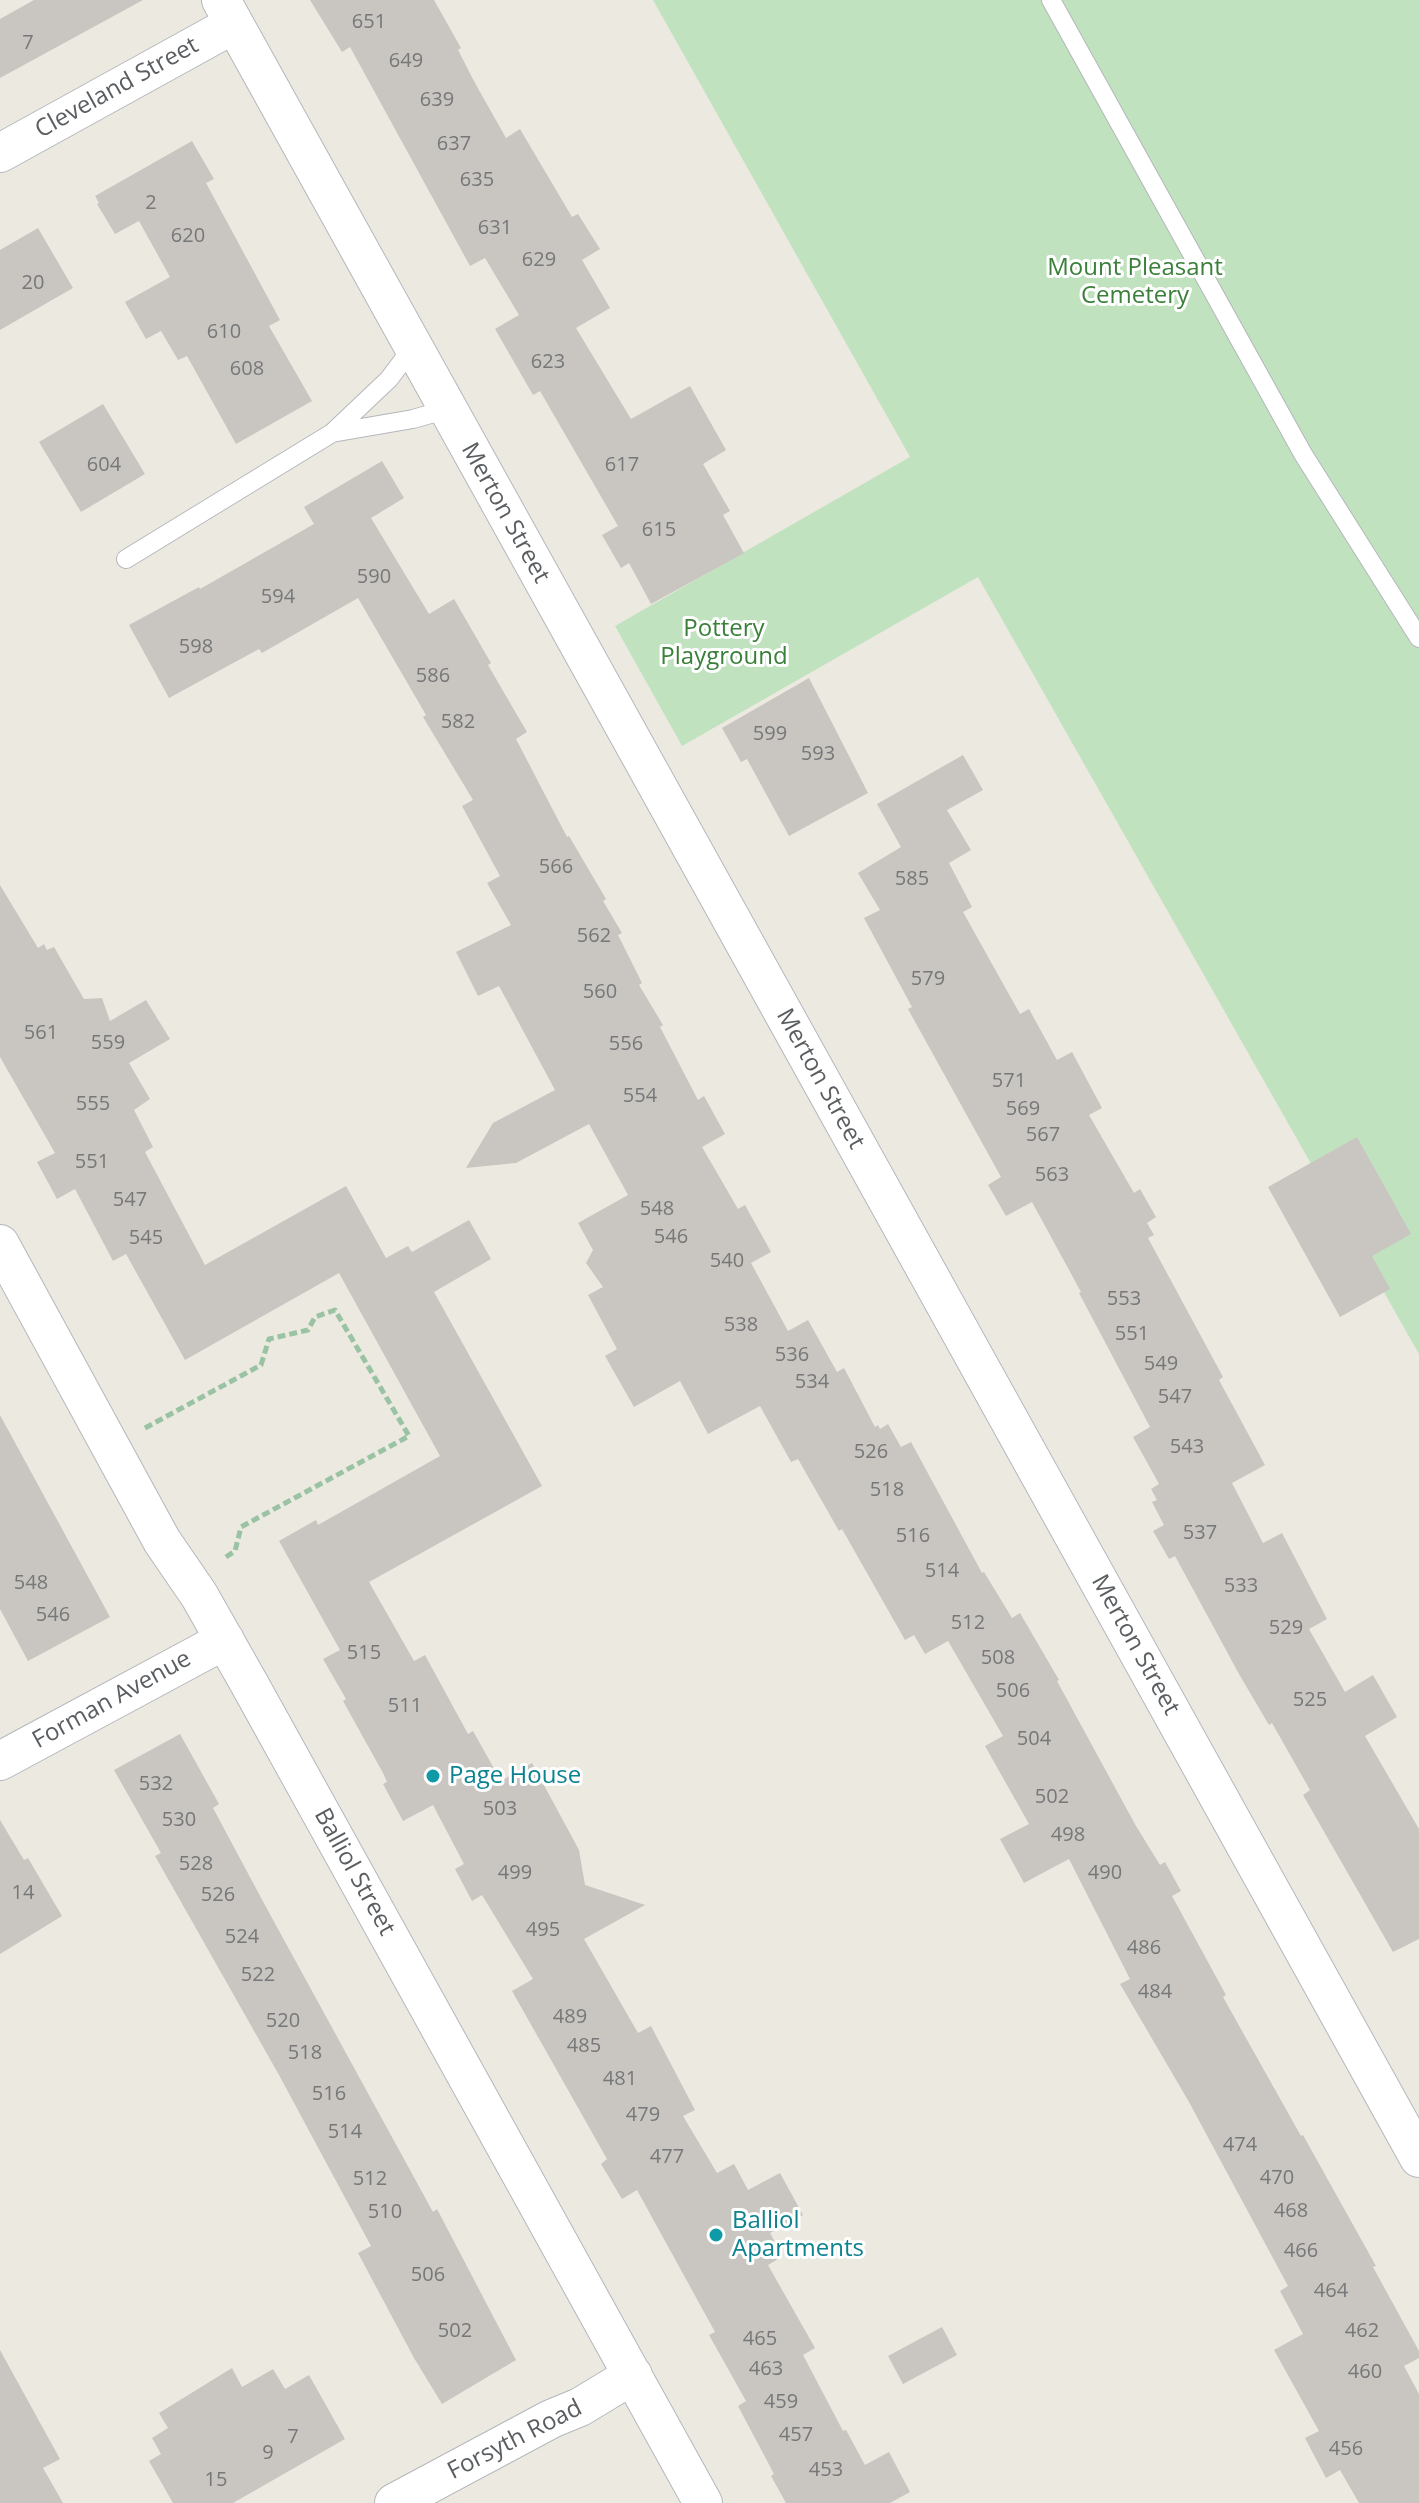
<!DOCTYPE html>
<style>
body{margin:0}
canvas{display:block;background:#ece9e1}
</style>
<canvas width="1419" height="2503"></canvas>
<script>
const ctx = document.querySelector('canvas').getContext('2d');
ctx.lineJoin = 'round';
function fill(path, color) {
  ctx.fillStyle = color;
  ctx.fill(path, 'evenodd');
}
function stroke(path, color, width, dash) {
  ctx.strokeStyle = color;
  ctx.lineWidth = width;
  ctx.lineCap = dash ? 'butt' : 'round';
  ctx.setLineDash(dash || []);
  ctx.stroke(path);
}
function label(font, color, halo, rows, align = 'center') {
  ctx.font = font + ' "Open Sans",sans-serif';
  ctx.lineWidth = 6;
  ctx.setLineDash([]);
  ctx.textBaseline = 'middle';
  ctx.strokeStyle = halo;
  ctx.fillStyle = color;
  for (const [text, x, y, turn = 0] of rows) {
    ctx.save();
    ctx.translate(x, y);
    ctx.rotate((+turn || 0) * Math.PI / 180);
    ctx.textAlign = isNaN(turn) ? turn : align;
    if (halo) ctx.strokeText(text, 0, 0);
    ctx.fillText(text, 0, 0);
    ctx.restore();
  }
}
const green = new Path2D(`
 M653,0H1419V1354L978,577L682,746L615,626L910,457Z`);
const building = new Path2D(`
 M34,0H143L0,78V19Z
 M310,0H434L461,48L458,50L475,83L506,138L520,129L572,217L578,214L600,249L582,260L610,308L576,328L631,419L690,386L726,450L703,464L730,511L723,515L744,553L651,604L629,563L621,568L602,535L618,526L540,391L533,395L495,329L519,315L485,258L470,266L350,47L342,52Z
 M192,141L214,179L206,183L280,320L269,326L312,401L236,444L187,356L178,360L161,331L146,339L125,302L170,277L139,221L115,234L97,204L99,203L95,196Z
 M38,228L73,288L0,330V250Z
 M103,404L145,474L81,512L39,442Z
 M382,461L404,498L371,518L429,614L454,599L491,663L488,665L527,732L516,739L567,837L569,836L606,899L603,901L622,933L618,935L642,983L639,985L663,1025L660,1027L698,1100L704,1096L725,1134L702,1147L738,1209L745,1205L771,1252L751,1263L788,1331L808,1320L837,1372L844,1368L875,1427L878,1425L880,1429L888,1424L901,1447L911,1442L982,1573L984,1572L1012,1618L1020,1613L1059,1680L1057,1681L1136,1826L1160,1865L1165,1862L1181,1891L1172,1896L1226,1995L1223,1997L1301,2136L1303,2135L1376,2266L1373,2267L1419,2351V2358L1404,2366L1419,2394V2503H1359L1340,2470L1326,2478L1305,2438L1319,2431L1274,2350L1303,2334L1280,2291L1288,2286L1189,2102L1120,1984L1130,1979L1069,1859L1024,1883L1000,1839L1029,1824L985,1746L1003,1736L948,1641L925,1654L914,1635L905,1640L842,1529L839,1531L798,1459L791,1462L760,1406L708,1434L680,1381L634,1407L605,1356L617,1349L588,1295L603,1287L586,1263L593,1250L578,1223L628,1195L589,1124L516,1163L466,1168L493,1123L555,1090L499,986L478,996L456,952L511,925L487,883L500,876L462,806L473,800L423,717L426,715L358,598L262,653L259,649L169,698L129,625L199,587L200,589L314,524L304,507Z
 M809,678L868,793L789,836L747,759L741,762L722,728Z
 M963,755L983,790L947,810L971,850L949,863L972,907L963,912L1020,1014L1029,1009L1057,1060L1072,1052L1102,1108L1089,1115L1134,1193L1140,1189L1156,1217L1147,1223L1154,1235L1148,1238L1223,1377L1219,1380L1265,1465L1232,1483L1263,1543L1282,1533L1327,1619L1309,1629L1345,1692L1373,1675L1397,1717L1365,1736L1419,1829V1939L1393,1952L1303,1795L1310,1790L1272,1723L1269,1725L1239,1674L1175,1556L1169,1559L1153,1531L1164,1525L1152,1502L1157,1500L1151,1489L1159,1484L1133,1437L1150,1427L1079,1293L1081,1292L1032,1202L1006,1216L988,1185L1001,1177L908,1009L912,1007L864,918L880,910L858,873L901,847L877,804Z
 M0,885L38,948L44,944L47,950L54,947L84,999L102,998L110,1021L146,1000L170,1039L129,1063L150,1099L134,1110L153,1147L145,1152L205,1265L346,1186L386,1258L408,1246L412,1252L469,1220L491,1259L434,1292L542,1486L369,1582L414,1661L425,1655L468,1734L473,1731L501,1781L532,1763L579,1850L585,1885L645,1905L584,1939L638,2033L651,2026L695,2110L683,2116L717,2173L734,2164L748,2190L780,2173L803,2215L770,2233L783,2256L768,2265L815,2348L803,2355L843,2431L846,2430L865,2465L889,2452L910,2492L890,2503H786L771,2476L774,2474L738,2406L746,2401L709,2335L715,2332L637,2190L622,2199L601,2164L607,2159L512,1991L533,1979L482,1895L472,1901L455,1869L464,1864L433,1805L403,1821L383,1784L387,1782L383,1773L343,1701L346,1699L323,1659L340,1650L279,1541L316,1520L318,1525L440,1456L339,1273L185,1360L126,1254L113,1261L75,1189L57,1199L37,1162L55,1153L0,1057Z
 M1357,1137L1411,1234L1372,1256L1390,1289L1340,1317L1268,1187Z
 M0,1415L110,1617L28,1661L0,1609Z
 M180,1734L219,1804L213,1808L266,1907L433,2212L437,2209L516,2360L442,2404L414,2358L358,2253L371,2246L279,2075L155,1856L161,1853L114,1770Z
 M0,1820L24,1860L28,1858L62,1916L0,1954Z
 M942,2327L957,2355L903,2384L888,2356Z
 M0,2350L60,2459L43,2468L63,2503H0Z
 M232,2368L242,2387L273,2369L285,2389L309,2375L345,2439L233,2503H173L149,2461L161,2454L152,2438L168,2428L159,2413Z`);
const path = new Path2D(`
 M145,1428L261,1365L269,1339L308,1330L315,1317L335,1310L409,1436L241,1527L235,1551L223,1559`);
const service = new Path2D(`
 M1051,0L1303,454L1419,638
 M332,433L413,419L448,409
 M126,559L332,433L389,379L413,347`);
const minor = new Path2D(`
 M221,0L1419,2158
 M0,153L234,24
 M0,1244L162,1541L199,1595L250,1685L703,2503
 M0,1761L225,1640
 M394,2503L551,2419L580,2407L633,2375`);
const markers = [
 [433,1776,8,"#0f9aa8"],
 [716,2235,8,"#0f9aa8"]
];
const numberNames = [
 ["651",369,22],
 ["7",28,43],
 ["649",406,61],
 ["639",437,100],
 ["637",454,144],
 ["635",477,180],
 ["2",151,203],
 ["631",495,228],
 ["620",188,236],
 ["629",539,260],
 ["20",33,283],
 ["610",224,332],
 ["623",548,362],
 ["608",247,369],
 ["604",104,465],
 ["617",622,465],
 ["615",659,530],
 ["590",374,577],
 ["594",278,597],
 ["598",196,647],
 ["586",433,676],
 ["582",458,722],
 ["599",770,734],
 ["593",818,754],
 ["566",556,867],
 ["585",912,879],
 ["562",594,936],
 ["579",928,979],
 ["560",600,992],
 ["561",41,1033],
 ["559",108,1043],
 ["556",626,1044],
 ["571",1009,1081],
 ["554",640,1096],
 ["555",93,1104],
 ["569",1023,1109],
 ["567",1043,1135],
 ["551",92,1162],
 ["563",1052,1175],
 ["547",130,1200],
 ["548",657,1209],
 ["546",671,1237],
 ["545",146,1238],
 ["540",727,1261],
 ["553",1124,1299],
 ["538",741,1325],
 ["551",1132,1334],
 ["536",792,1355],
 ["549",1161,1364],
 ["534",812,1382],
 ["547",1175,1397],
 ["543",1187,1447],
 ["526",871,1452],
 ["518",887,1490],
 ["537",1200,1533],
 ["516",913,1536],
 ["514",942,1571],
 ["548",31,1583],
 ["533",1241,1586],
 ["546",53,1615],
 ["512",968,1623],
 ["529",1286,1628],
 ["515",364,1653],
 ["508",998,1658],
 ["506",1013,1691],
 ["525",1310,1700],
 ["511",405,1706],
 ["504",1034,1739],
 ["532",156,1784],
 ["502",1052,1797],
 ["503",500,1809],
 ["530",179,1820],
 ["498",1068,1835],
 ["528",196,1864],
 ["499",515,1873],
 ["490",1105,1873],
 ["14",23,1893],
 ["526",218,1895],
 ["495",543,1930],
 ["524",242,1937],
 ["486",1144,1948],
 ["522",258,1975],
 ["484",1155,1992],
 ["489",570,2017],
 ["520",283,2021],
 ["485",584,2046],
 ["518",305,2053],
 ["481",620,2079],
 ["516",329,2094],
 ["479",643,2115],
 ["514",345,2132],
 ["474",1240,2145],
 ["477",667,2157],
 ["470",1277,2178],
 ["512",370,2179],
 ["468",1291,2211],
 ["510",385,2212],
 ["466",1301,2251],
 ["506",428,2275],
 ["464",1331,2291],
 ["502",455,2331],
 ["462",1362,2331],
 ["465",760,2339],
 ["463",766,2369],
 ["460",1365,2372],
 ["459",781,2402],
 ["457",796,2435],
 ["7",293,2437],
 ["456",1346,2449],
 ["9",268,2453],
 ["453",826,2470],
 ["15",216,2480]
];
const streetNames = [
 ["Cleveland Street",117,88,-29],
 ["Merton Street",505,513,61],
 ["Merton Street",820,1079,61],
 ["Merton Street",1135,1645,61],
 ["Forman Avenue",112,1700,-29],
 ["Balliol Street",354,1872,61],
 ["Forsyth Road",515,2440,-27]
];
const parkNames = [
 ["Mount Pleasant",1135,268],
 ["Cemetery",1135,296],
 ["Pottery",724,629],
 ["Playground",724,657]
];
const cultureNames = [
 ["Page House",449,1776],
 ["Balliol",732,2221],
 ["Apartments",732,2249]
];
fill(green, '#c1e2bf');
fill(building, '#c9c5c0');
stroke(service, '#b4b7bb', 20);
stroke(minor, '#b4b7bb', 40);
stroke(path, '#99c3a2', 5, [8, 4]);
stroke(service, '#fff', 18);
stroke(minor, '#fff', 38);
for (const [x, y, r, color] of markers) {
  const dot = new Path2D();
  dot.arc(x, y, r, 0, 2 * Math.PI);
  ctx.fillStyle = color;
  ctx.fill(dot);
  stroke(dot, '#fff', 3);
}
label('20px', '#767879', null, numberNames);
label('24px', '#5a5e61', '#fff', streetNames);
label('24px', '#3b803a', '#fff', parkNames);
label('24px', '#0d838f', '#fff', cultureNames, 'left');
</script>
